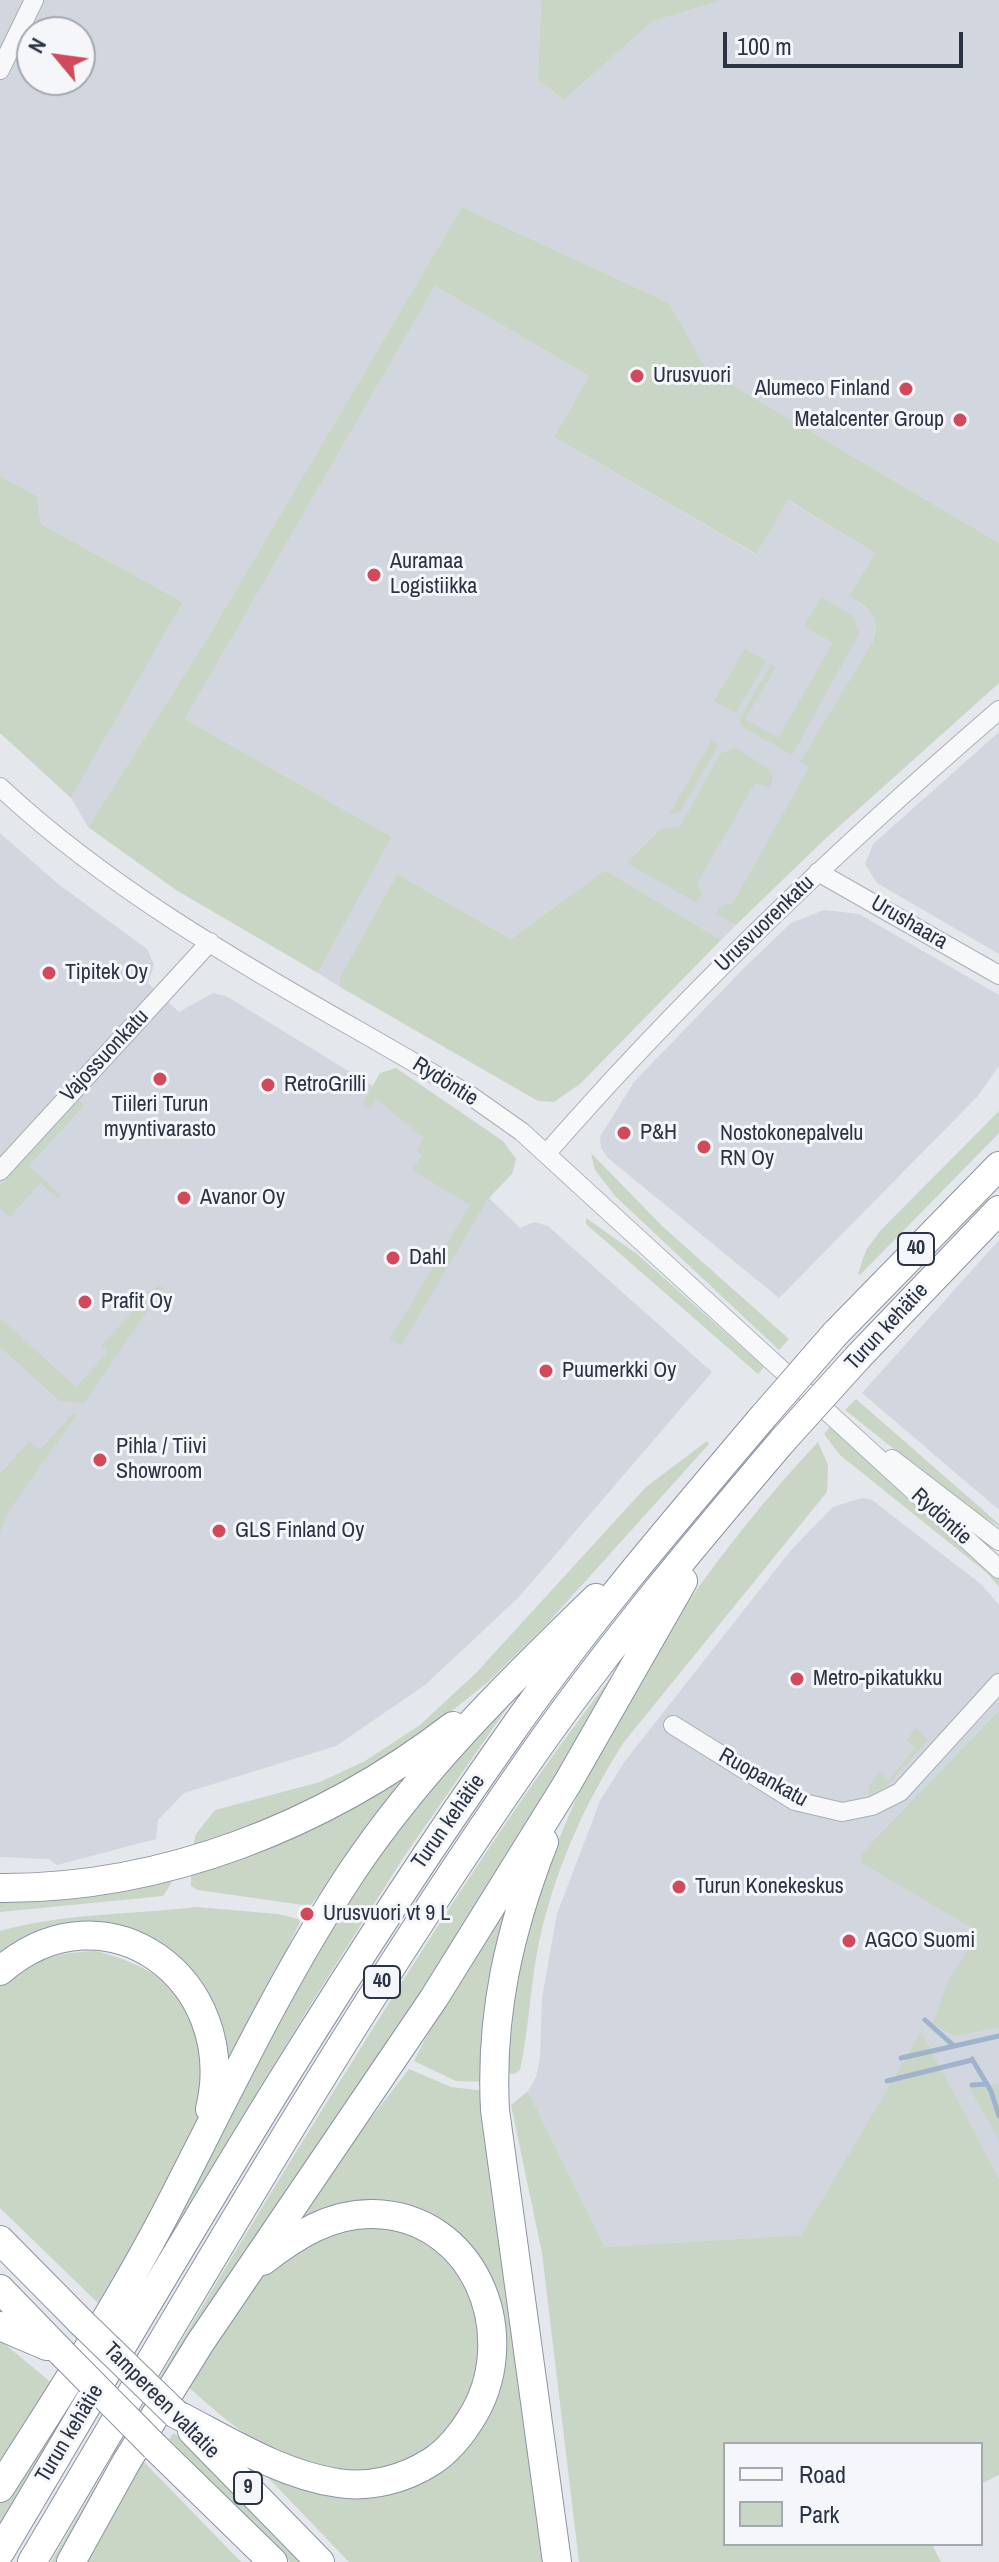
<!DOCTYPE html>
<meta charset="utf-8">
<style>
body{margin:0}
#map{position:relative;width:999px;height:2562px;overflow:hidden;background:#e4e7ec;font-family:"Archivo Narrow",sans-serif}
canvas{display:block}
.legend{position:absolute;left:723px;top:2442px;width:260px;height:104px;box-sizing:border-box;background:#f4f6f9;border:2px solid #a4a8b1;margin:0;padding:10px 14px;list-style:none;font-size:24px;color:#2b3445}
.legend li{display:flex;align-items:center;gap:16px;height:40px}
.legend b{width:40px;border:2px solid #a4a8b1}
.north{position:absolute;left:16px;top:16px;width:80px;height:80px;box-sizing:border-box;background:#f4f6f9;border:2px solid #a4a8b1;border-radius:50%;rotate:299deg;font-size:22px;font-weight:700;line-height:32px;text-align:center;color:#2b3445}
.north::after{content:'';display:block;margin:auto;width:28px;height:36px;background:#d1495b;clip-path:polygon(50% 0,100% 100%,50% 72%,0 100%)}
.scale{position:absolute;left:723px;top:32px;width:240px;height:36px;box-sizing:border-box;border:4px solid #2b3445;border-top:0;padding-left:10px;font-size:24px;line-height:28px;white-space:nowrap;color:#2b3445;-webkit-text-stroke:6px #f4f6f9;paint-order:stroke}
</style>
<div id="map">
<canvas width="999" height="2562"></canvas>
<ul class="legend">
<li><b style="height:10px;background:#f7f8fa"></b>Road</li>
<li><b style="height:22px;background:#c9d6c5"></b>Park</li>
</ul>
<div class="north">N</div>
<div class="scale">100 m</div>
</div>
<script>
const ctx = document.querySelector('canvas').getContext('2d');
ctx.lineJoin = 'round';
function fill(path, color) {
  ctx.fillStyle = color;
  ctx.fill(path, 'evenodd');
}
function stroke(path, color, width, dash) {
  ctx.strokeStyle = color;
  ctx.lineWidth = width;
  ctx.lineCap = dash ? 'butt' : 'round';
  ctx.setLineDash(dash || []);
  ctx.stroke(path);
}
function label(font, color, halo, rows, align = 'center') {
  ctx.font = font + ' "Archivo Narrow",sans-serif';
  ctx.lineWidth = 6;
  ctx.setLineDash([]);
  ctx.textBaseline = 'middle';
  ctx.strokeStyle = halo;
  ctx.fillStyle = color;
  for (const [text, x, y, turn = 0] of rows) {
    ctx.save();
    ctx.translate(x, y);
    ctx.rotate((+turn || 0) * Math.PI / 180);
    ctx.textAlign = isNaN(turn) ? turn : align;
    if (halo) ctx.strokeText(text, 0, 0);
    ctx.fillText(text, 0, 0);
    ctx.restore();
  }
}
const built = new Path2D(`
 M0,0H541L538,80L564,100L653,21L724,0H999V543L707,370L669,303L462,207L204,644L88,827L71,798L183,602L41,524L37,496L0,476ZM32,32H80V80H32Z
 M435,286L589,376L554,437L755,554L787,500L875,553L849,596L875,614L877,621L872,643L801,762L810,767L733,904L715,912L736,925L721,940L605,870L511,939L397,874L340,977V987L318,973L392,837L185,719Z
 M999,732V954L877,883L865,864L873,844Z
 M0,833L58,884L147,949L154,965L148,983L179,1012L213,993L226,996L373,1086L520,1228L534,1222L548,1226L712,1372L519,1597L425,1685L336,1746L184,1793L158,1820L156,1839L57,1865L49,1859L0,1857Z
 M824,910L859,914L999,995V1066L977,1097L779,1298L608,1158L601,1148L600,1137L634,1082L745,967L791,923Z
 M999,1240V1510L862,1393Z
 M862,1498L872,1500L982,1585L999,1605V2178L921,2033L801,2235L605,2247L528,2091L536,2077L540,2058L542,1998L557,1914L600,1801L625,1761L791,1550L833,1507Z`);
const green = new Path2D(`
 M541,0H724L653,21L564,100L538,80Z
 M462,207L669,303L707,370L999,543V683L824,840L736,925L715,913L723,905L733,903L809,767L800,762L872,643C882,616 871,610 849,596L875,553L788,500L756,554L554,437L589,376L435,286L185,719L392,837L318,973L176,890L88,827L204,644Z
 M0,476L37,496L41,524L183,602L71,798L0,733Z
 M821,597L853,616L859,634L792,755L741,726L740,719L771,664L776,667L745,719L778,738L833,643L804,626Z
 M745,649L766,661L736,713L714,701Z
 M712,740L717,743L716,749L680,812L669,815Z
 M736,748L769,769L773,776L770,787L755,783L697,883L702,894L697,903L627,863L660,830L680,826L721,753Z
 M605,870L721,940L580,1084L554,1102L538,1101L340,987V977L397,874L511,939Z
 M396,1068L503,1141L516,1159L512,1174L487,1200L401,1346L390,1339L470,1205L412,1170L422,1156L417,1151L424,1138L377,1099L369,1108L363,1103L380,1073Z
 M79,1100L84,1105L29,1166L61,1195L58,1198L40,1183L10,1217L0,1209V1186Z
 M999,1111V1133L860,1275L858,1274L866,1250L881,1230Z
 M591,1153L662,1226L789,1339L779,1350L615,1196L595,1170Z
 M586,1218L637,1254L764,1367L758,1374L586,1224Z
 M159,1285L163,1288L84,1403L60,1401L0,1347V1318L76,1387L108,1352L101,1345Z
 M856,1399L999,1524V1526L968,1508L845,1410Z
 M73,1413L77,1414L6,1515L0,1533V1474L29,1441L40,1450Z
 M831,1426L999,1574V1587L987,1573L840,1455L824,1434Z
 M707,1441L709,1444L545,1626L488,1682L419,1737L329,1795L192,1850L196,1834L215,1810L320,1782L365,1761L420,1725L476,1673L646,1487Z
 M818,1442L828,1465L827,1492L624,1742C584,1804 553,1874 538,1947C530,1988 529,2029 520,2070L514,2074L506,2073C507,2043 505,2010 511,1981C516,1956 527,1931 535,1906C592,1731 693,1576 818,1442Z
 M630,1653L547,1798L61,2562H51C153,2388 256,2214 364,2043C447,1910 532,1777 630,1653Z
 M523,1685L403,1858L306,2012L0,2524V2504L284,2001L382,1845Z
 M999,1711V2027L955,2036L933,2024L947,1983L979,1932L862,1863L861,1854Z
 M915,1728L928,1740L888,1785L870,1795L868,1788L879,1772L889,1780L915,1748L907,1740Z
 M427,1757L310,1906L198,1890L191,1886V1871Z
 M527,1866L486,2082L456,2081L414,2061L443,2004Z
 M177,1874L163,1896L0,1912V1895Z
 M196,1907L278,1914L301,1920L223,2086L225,2071L144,1938L0,1958V1931C64,1913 130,1915 196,1907Z
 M95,1951C124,1957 173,1978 189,2006C206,2037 206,2098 193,2132C171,2193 132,2248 100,2305L0,2208V1987C24,1960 60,1952 95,1951Z
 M921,2032L999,2178V2475L981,2484V2444H725V2544H932L941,2562H579L542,2253L511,2105L528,2091L605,2247L801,2235Z
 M409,2069L451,2087L485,2091L548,2562H349L257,2466L420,2483L503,2344L431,2218L282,2233Z
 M999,2084V2140L969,2087Z
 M340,2227C357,2227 377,2225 394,2228C404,2229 413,2236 422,2240C502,2279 495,2399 431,2451C409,2469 353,2474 325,2469C272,2461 225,2420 186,2385L259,2277Z
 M0,2340L53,2384L0,2467Z
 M174,2433L306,2562H290L169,2439Z
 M143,2461L241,2562H83Z`);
const stream = new Path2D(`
 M925,2020L953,2045
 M901,2058L999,2036
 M972,2059L991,2091L999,2116
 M887,2081L972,2060
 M972,2085L987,2084`);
const minor = new Path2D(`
 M0,70L34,0
 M0,787C138,916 311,1000 471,1096L522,1132L999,1569
 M818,872L999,975
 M546,1154C685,994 839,848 999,710
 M0,1171L210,942
 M892,1459L999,1541
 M673,1725L795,1801L842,1812L872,1806L900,1792L999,1683`);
const highway = new Path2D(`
 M835,1334L999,1166
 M859,1356L999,1210
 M544,1842C509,1931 490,2015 495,2110L557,2562
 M0,1888C164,1889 324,1825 453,1726
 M0,1971C106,1879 241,1980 210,2109
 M0,2240L81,2322
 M0,2289L62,2353
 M0,2326L47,2346
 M176,2414C227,2440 281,2475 338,2483C371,2488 404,2479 431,2462C450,2450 464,2431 475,2412C520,2331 474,2216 373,2214C331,2213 295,2236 263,2261
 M192,2431L320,2562
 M155,2447L273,2562
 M0,2488C61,2393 123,2297 174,2197C230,2088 283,1976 351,1873C419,1771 508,1683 596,1598
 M0,2552C164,2276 324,1997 509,1735C586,1624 675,1521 762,1418
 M32,2562C194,2289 352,2013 534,1753C611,1643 698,1540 784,1439
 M71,2562L127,2461L200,2343L434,1998L567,1784L683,1581`);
const highwayBridge = new Path2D(`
 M762,1418L835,1334
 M784,1439L859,1356
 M81,2322L176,2414
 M62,2353L155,2447`);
const markers = [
 [637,376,8,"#d1495b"],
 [906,389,8,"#d1495b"],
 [960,420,8,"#d1495b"],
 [374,575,8,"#d1495b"],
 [49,973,8,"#d1495b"],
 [160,1079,8,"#d1495b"],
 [268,1085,8,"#d1495b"],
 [624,1133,8,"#d1495b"],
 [704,1147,8,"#d1495b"],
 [184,1198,8,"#d1495b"],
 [393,1258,8,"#d1495b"],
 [85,1302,8,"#d1495b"],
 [546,1371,8,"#d1495b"],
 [100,1460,8,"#d1495b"],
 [219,1531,8,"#d1495b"],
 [797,1679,8,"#d1495b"],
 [679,1887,8,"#d1495b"],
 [307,1914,8,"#d1495b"],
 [849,1941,8,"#d1495b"]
];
const shields = [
 [916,1249,36],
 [382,1982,36],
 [248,2488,28]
];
const shieldNames = [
 ["40",916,1249],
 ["40",382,1982],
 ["9",248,2488]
];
const poiNames = [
 ["Urusvuori",653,376],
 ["Alumeco Finland",890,389,"right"],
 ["Metalcenter Group",944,420,"right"],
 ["Auramaa",390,562],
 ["Logistiikka",390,587],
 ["Tipitek Oy",65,973],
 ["RetroGrilli",284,1085],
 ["Tiileri Turun",160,1105,"center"],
 ["myyntivarasto",160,1130,"center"],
 ["P&H",640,1133],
 ["Nostokonepalvelu",720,1134],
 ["RN Oy",720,1159],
 ["Avanor Oy",200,1198],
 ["Dahl",409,1258],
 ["Prafit Oy",101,1302],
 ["Puumerkki Oy",562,1371],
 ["Pihla / Tiivi",116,1447],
 ["Showroom",116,1472],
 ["GLS Finland Oy",235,1531],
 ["Metro-pikatukku",813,1679],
 ["Turun Konekeskus",695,1887],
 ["Urusvuori vt 9 L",323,1914],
 ["AGCO Suomi",865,1941]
];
const streetNames = [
 ["Urushaara",909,923,30],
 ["Urusvuorenkatu",765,924,-44],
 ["Vajossuonkatu",105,1056,-47],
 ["Rydöntie",445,1082,32],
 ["Turun kehätie",887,1327,-47],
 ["Rydöntie",941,1517,42],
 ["Ruopankatu",763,1778,29],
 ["Turun kehätie",449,1822,-55],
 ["Tampereen valtatie",161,2401,45],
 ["Turun kehätie",70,2434,-59]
];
fill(built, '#d2d6de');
fill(green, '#c9d6c5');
stroke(stream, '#9fb4cc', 5);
stroke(minor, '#a9aeb7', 20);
stroke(highway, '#8b94a3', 30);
stroke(minor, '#f7f8fa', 18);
stroke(highway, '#fff', 28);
stroke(highwayBridge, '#8b94a3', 30, []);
stroke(highwayBridge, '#fff', 28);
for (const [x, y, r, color] of markers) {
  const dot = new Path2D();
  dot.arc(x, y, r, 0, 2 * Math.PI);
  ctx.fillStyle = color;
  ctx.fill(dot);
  stroke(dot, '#f4f6f9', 3);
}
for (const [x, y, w] of shields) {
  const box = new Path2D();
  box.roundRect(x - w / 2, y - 16, w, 32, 6);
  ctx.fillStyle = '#f4f6f9';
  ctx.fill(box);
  stroke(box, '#2b3445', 2);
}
label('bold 20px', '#2b3445', null, shieldNames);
label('22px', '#2b3445', '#f4f6f9', poiNames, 'left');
label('22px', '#2b3445', '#f4f6f9', streetNames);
</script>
